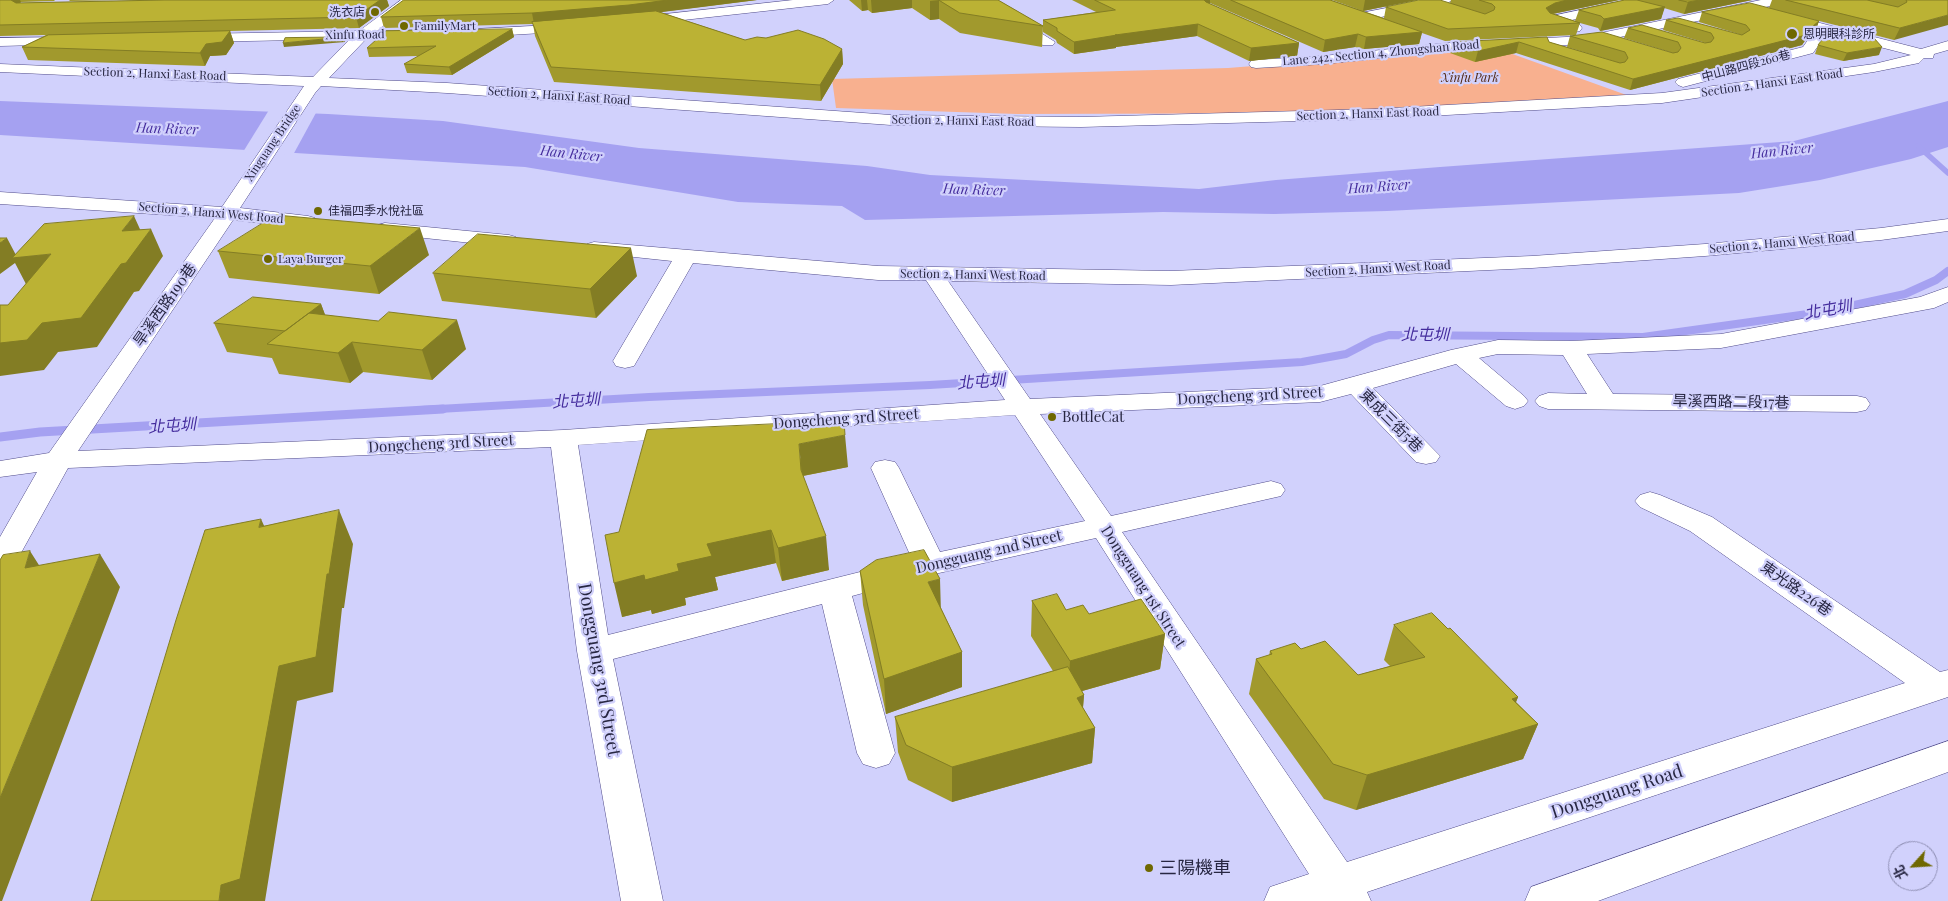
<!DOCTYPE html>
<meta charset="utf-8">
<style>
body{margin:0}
#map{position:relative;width:1948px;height:901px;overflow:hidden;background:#d1d1fc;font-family:"Playfair Display","Noto Sans TC",serif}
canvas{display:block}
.north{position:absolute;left:1888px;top:841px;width:50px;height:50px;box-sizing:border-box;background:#d1d1fc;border:1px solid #8d8db2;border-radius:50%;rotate:244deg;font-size:14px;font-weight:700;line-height:20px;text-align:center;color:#282742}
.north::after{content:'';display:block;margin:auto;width:18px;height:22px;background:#6f6800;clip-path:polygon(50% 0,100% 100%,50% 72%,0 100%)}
</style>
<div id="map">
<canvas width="1948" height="901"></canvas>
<div class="north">北</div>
</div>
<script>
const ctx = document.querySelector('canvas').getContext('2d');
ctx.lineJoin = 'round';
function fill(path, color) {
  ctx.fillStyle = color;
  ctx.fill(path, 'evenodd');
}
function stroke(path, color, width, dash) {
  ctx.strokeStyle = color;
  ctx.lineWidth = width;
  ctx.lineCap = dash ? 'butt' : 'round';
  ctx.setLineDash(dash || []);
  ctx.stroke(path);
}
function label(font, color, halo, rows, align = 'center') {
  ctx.font = font + ' "Playfair Display","Noto Sans TC",serif';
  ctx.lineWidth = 4.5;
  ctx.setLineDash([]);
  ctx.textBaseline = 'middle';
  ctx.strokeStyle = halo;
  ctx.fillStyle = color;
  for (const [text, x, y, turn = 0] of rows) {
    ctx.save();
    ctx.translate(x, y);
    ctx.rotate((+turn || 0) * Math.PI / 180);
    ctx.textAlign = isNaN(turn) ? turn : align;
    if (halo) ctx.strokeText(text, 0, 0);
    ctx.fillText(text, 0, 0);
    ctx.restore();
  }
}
const green = new Path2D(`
 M1493,47L1632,97L1378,113L1017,114L836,108L832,79L1228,68Z`);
const water = new Path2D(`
 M0,101L328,114L443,121L639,148L867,166L930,175L1199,189L1276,180L1440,167L1794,141L1948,101V147L1911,159L1820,180L1739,193L1387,211L1274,214L1163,212L865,220L842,206L738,202L525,167L0,135Z`);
const pier = new Path2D(`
 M269,110L317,111L293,155L243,152Z`);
const streamFar2 = new Path2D(`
 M1918,146L1948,173`);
const streamFar1 = new Path2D(`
 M421,410L649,397L930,385L1302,362L1346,354L1373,340L1389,335L1643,337L1822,312L1905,294L1936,280L1948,271`);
const stream = new Path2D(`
 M0,437L40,432L443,409`);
const minor = new Path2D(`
 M401,0H415L377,31L418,30L423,31L425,34L423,37L366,39L329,78L447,83L891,115L1081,117L1375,109L1662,93L1874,64L1911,55L1833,35L1820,43L1813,53L1683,87L1678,85L1675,82L1678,79L1803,47L1810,37L1819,31L1776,20L1774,17L1781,13L1921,49L1948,41V50L1934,54L1933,58H1924L1919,63L1874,72L1662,103L1375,119L1081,127L891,125L447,93L321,86L315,93L240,208L308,216L315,218L318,222L315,226L308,228L233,220L78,451L563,430L1005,400L926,280H878L693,263L634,366L625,368L616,366L613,361L672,261L587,252L584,248L587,244L594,242L878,266L1171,271L1532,256L1705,244L1881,228L1948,219V231L1881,240L1705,256L1532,268L1171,285L948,281L1030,399L1320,386L1451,350L1498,340L1571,341L1721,334L1920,297L1948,287V302L1934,308L1721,348L1587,354L1613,394L1857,396L1866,398L1870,404L1866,410L1857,412L1548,409L1539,406L1535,401L1539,396L1548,393L1587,394L1563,355L1498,354L1479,358L1524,396L1528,401L1524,406L1515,409L1506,406L1456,364L1373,388L1440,456L1436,462L1426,464L1416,462L1351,394L1320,402L1040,414L1111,516L1271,481L1281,484L1285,490L1281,496L1122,532L1347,862L1905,683L1690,531L1640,507L1635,501L1640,495L1650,492L1660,495L1712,517L1940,672L1948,670V697L1367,892L1371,901H1264L1270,887L1309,874L1096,538L930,575L852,596L895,753L889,764L876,768L863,764L857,753L822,604L613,659L663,901H621L577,651L551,447L68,468L11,571L0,574V537L37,472L0,477V461L49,453L215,218L0,204V192L222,207L304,86L0,72V64L313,77L350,39L196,42L189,38L196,34L359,31ZM1015,415L1085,521L940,552L899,468L895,462L885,460L875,462L871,468L912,559L608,635L578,445Z
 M793,0H834L828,4L638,25L631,21L638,17Z
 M974,0H989L1055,42L1053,45H1043Z
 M1427,0H1452L1446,4L1361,21L1354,17L1361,13Z
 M1761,0H1786L1780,4L1586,44L1448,51L1323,64L1256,68L1251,67L1249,64L1251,61L1256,60L1323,56L1448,43L1586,36Z
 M1613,3L1619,7L1618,10L1567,21L1580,25L1582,28L1580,31L1575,32L1547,23L1545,20L1547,17Z
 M570,24L575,25L577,28L575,31L476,37L469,33L476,29Z
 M71,37L78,41L76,44L0,46V38Z
 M385,223L509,235L516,237L519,241L516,245L509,247L378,233L375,229L378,225Z
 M1948,741V772L1598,901H1525L1531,887Z`);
const wall = new Path2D(`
 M0,0H55L54,1L21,2L20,3L163,0H387L389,6L359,28L230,31L234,43L226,55L210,56L205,66L28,60L22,47L46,35L0,36Z
 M69,0H125L70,1Z
 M404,0H757L660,12L745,40L842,49L843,64L821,101L554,82L535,36L533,24L384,28L381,17Z
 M849,0H998L1043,26L1042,47L960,33L939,19L930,20L912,8L872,13L868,10L862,11Z
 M1072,0H1330L1384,18L1386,7L1450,3L1451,0H1619L1553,14L1575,21L1579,10L1625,0H1752L1684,14L1664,8L1661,19L1600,31L1598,28L1580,23L1576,35L1445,41L1422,33L1419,44L1364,49L1355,47L1323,52L1210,3H1208L1299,43L1297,56L1249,61L1197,36L1116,47V48L1074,54L1057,43L1056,40L1043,32V20L1096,12Z
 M1332,0H1417L1363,11Z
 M1772,0H1948L1894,40L1788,13L1819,21L1815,32L1808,36L1802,45L1630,90L1516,53L1475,62L1450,53L1453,42H1549L1620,63L1567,47L1570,36L1673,53L1624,38L1628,28L1706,43L1663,30L1666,20L1742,35L1699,22L1702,12L1769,8Z
 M512,29L514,37L452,75L407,73L404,64L420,56L369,57L367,48Z
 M1818,45L1879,55L1843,61L1815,54Z
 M218,251L429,255L379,294L229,278Z
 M433,273L637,276L596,318L442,301Z
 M321,304L325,315L378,321L466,349L432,380L363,372L350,383L279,374L272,358L227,352L214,323Z
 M647,430L848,467L803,476L829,570L782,581L776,563L715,577L718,590L685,598L686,605L652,614L651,610L622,617Z
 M860,571L941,608L962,652V687L886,714L863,605Z
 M1032,601L1066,610L1089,614L1165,634L1160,669L1082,691L1084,695L1083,708L1095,728L1092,763L952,802L908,780L898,752L895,717L1053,671L1031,636Z
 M1394,625L1448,629L1518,697L1516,702L1538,724L1523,759L1356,810L1324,799L1249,694L1256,659L1269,656L1270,651L1301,649L1358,675L1390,666L1384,660Z`);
const shadedWall = new Path2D(`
 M9,0H20L21,2L13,9Z
 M380,0H387L389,6L359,28L356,17Z
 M668,0H757L631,16L534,24L532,13Z
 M861,0H867L868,10L862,11Z
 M871,0H912V8L872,13Z
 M939,0V19L930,20V1Z
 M1202,0H1210V3L1205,4Z
 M1365,0H1417L1363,11Z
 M1567,0H1619L1552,14L1543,20L1546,8L1555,3Z
 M1700,0H1752L1684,14L1688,2Z
 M1665,7L1661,19L1600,31L1604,19Z
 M1948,15V25L1894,40L1900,28Z
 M1819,21L1815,32L1808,36L1802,45L1630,90L1633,79L1813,26Z
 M1198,24L1197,36L1116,47V48L1074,54V42L1115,35Z
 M512,29L514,37L452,75L449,67Z
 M230,31L234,43L226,55L210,56L205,66L200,53L206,44Z
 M1422,32L1419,44L1364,49L1366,37Z
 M1358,34L1355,47L1323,52L1325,40Z
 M344,37L345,41V42L284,47L283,43Z
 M1519,42L1516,53L1475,62L1478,51Z
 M1299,43L1297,56L1249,61L1251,48Z
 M1882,47L1879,55L1843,61L1847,53Z
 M842,49L843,64L821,101L820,85Z
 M134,216L144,238L151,229L163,256L139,291L134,292L97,347L58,352L44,370L0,376V343L122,231Z
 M420,228L429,255L379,294L370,266Z
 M7,238L17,257L51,254L27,286L15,263L0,274V243Z
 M631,248L637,276L596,318L590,289Z
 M321,304L332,333L285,331Z
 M457,320L466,349L432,380L422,350Z
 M352,342L363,372L350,383L338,353Z
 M845,435L848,467L802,476L799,444Z
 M339,510L353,544L344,608H342L333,692L297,701L265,901H219L221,885L279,666L327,574Z
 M261,519L276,552L259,527Z
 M771,530L776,563L715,577L718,590L685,598L686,605L652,614L651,610L622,617L614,583L677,564L707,544Z
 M826,536L829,570L782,581L778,548Z
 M30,551L51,584L25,568Z
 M100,554L120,587L2,901H0V798Z
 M940,579L941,613L928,582Z
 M1165,634L1160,669L1068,695L1070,661Z
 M962,652V687L886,714L884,679Z
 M1084,695L1081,730L1077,698Z
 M1518,697L1504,732L1512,699Z
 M1538,724L1523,759L1356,810L1367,775Z
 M1095,728L1092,763L952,802V767Z`);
const building = new Path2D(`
 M0,0H11L16,3L164,0H380L356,17L0,25Z
 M404,0H668L629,5L532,13L381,17Z
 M939,0H998L1043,26L960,13Z
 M1095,0H1204L1206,2L1299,43L1251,48L1198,24L1115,35H1117L1074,42L1057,31V28L1043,20L1115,10Z
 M1231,0H1330L1422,32L1366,37L1358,34L1325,40Z
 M1419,0H1440L1485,14L1494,10L1495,7L1492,4L1479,0H1567L1555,3L1546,8L1550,13L1580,23L1448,29L1386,7Z
 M1625,0H1637L1665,7L1604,19L1601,16L1579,10Z
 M1679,0H1700L1688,2Z
 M1786,0H1867L1898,7L1907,2L1906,0H1948V15L1900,28Z
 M1750,3L1819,21L1813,26L1806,35L1633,79L1519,42L1478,51L1453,42L1547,37L1549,42L1620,63L1625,62L1628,58L1625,52L1570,36L1602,32L1673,53L1678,52L1681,48L1678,42L1628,28L1642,25L1705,43L1711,42L1714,38L1711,33L1666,20L1678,18L1742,35L1750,30L1746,25L1702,12Z
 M656,11L745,40L757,37L766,38L798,30L824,39L842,49L820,85L551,67L532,22Z
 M512,29L449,67L404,64L436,46L367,48L386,31Z
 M1837,29L1874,38L1882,47L1847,53L1818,45L1825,36Z
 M230,31L222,42L206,44L200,53L22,47L48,35Z
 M344,37L283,43L285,38Z
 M276,215L420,228L370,266L218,251Z
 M134,216L122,231L151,229L126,263L121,264L81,318L42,323L27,340L0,343V305H8L51,254L12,258L44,224Z
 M478,234L631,248L590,289L433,273Z
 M0,238H7L0,243Z
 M253,297L321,304L285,331L214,323Z
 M389,312L457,320L422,350L352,342L338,353L267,344L309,313L378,321Z
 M844,421L845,435L799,444L801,470L826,536L778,548L771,530L707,544L712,556L677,564L679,571L645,580L644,575L614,583L605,535L619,532L647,430Z
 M339,510L329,574H327L316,657L279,666L240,879L221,885L219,901H91L176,620L205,530L261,519L259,527Z
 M924,550L940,579L928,582L962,652L884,679L860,571L876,560Z
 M30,551L25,568L100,554L0,798V560L3,555Z
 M1057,594L1066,610L1083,605L1089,614L1141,599L1165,634L1070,661L1032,601Z
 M1432,613L1448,629L1450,628L1518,697L1512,699L1538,724L1367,775L1333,764L1256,659L1272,654L1270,651L1295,643L1301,649L1325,641L1358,675L1425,657L1394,625Z
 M1068,667L1084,695L1077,698L1095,728L952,767L906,745L895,717Z`);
const markers = [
 [375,12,5,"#6f6800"],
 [404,26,5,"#6f6800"],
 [1792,34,6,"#6f6800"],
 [318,211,5,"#6f6800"],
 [268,259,5,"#6f6800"],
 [1052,417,5,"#6f6800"],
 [1149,868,5,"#6f6800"]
];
const farPoinames = [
 ["洗衣店",365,12,"right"],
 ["FamilyMart",414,26],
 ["恩明眼科診所",1803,34],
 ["佳福四季水悅社區",328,211],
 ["Laya Burger",278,259]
];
const farStreetnames = [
 ["Xinfu Road",355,35,-1],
 ["Lane 242, Section 4, Zhongshan Road",1381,53,-5],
 ["中山路四段260巷",1746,66,-15],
 ["Section 2, Hanxi East Road",155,74,2],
 ["Section 2, Hanxi East Road",1772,83,-8],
 ["Section 2, Hanxi East Road",559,96,4],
 ["Section 2, Hanxi East Road",1368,114,-2],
 ["Section 2, Hanxi East Road",963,121,1],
 ["Xinguang Bridge",273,143,-56],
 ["Section 2, Hanxi West Road",211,213,5],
 ["Section 2, Hanxi West Road",1782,243,-5],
 ["Section 2, Hanxi West Road",1378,269,-3],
 ["Section 2, Hanxi West Road",973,275,1]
];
const farParknames = [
 ["Xinfu Park",1470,78]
];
const farWaternames = [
 ["Han River",167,129,2],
 ["Han River",1782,151,-6],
 ["Han River",571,154,6],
 ["Han River",1379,187,-4],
 ["Han River",974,190,2]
];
const streetNames = [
 ["旱溪西路190巷",165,305,-55],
 ["Dongcheng 3rd Street",1250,396,-3],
 ["旱溪西路二段17巷",1731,402,1],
 ["Dongcheng 3rd Street",846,419,-4],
 ["東成三街5巷",1391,421,45],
 ["Dongcheng 3rd Street",441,444,-3],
 ["Dongguang 2nd Street",989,552,-13],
 ["Dongguang 1st Street",1143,587,57],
 ["東光路226巷",1796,589,35]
];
const poiNames = [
 ["BottleCat",1062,417]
];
const waterNames = [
 ["北屯圳",1828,310,-10],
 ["北屯圳",1425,335],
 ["北屯圳",981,382,-4],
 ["北屯圳",576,401,-4],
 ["北屯圳",172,426,-4]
];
const nearStreetnames = [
 ["Dongguang 3rd Street",599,670,80],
 ["Dongguang Road",1617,792,-18]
];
const nearPoinames = [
 ["三陽機車",1159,868]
];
fill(green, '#f8b08f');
fill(water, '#a5a1f1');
fill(pier, '#d1d1fc');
stroke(streamFar2, '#a5a1f1', 5.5);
stroke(streamFar1, '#a5a1f1', 8);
stroke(stream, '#a5a1f1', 9);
stroke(minor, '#514c8a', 1);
fill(minor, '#fff');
fill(wall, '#a1992d');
fill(shadedWall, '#837d24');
fill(building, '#bbb234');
stroke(building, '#837d24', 1);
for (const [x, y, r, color] of markers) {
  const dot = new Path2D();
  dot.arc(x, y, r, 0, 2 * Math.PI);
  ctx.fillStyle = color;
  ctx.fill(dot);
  stroke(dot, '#d1d1fc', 2);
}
label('12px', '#282742', '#d1d1fc', farPoinames, 'left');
label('12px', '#282742', '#d1d1fc', farStreetnames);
label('italic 12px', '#502712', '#d1d1fc', farParknames);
label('italic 14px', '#442c9d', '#d1d1fc', farWaternames);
label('15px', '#282742', '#d1d1fc', streetNames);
label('15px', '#282742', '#d1d1fc', poiNames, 'left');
label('italic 16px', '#442c9d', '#d1d1fc', waterNames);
label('18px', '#282742', '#d1d1fc', nearStreetnames);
label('18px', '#282742', '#d1d1fc', nearPoinames, 'left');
</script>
